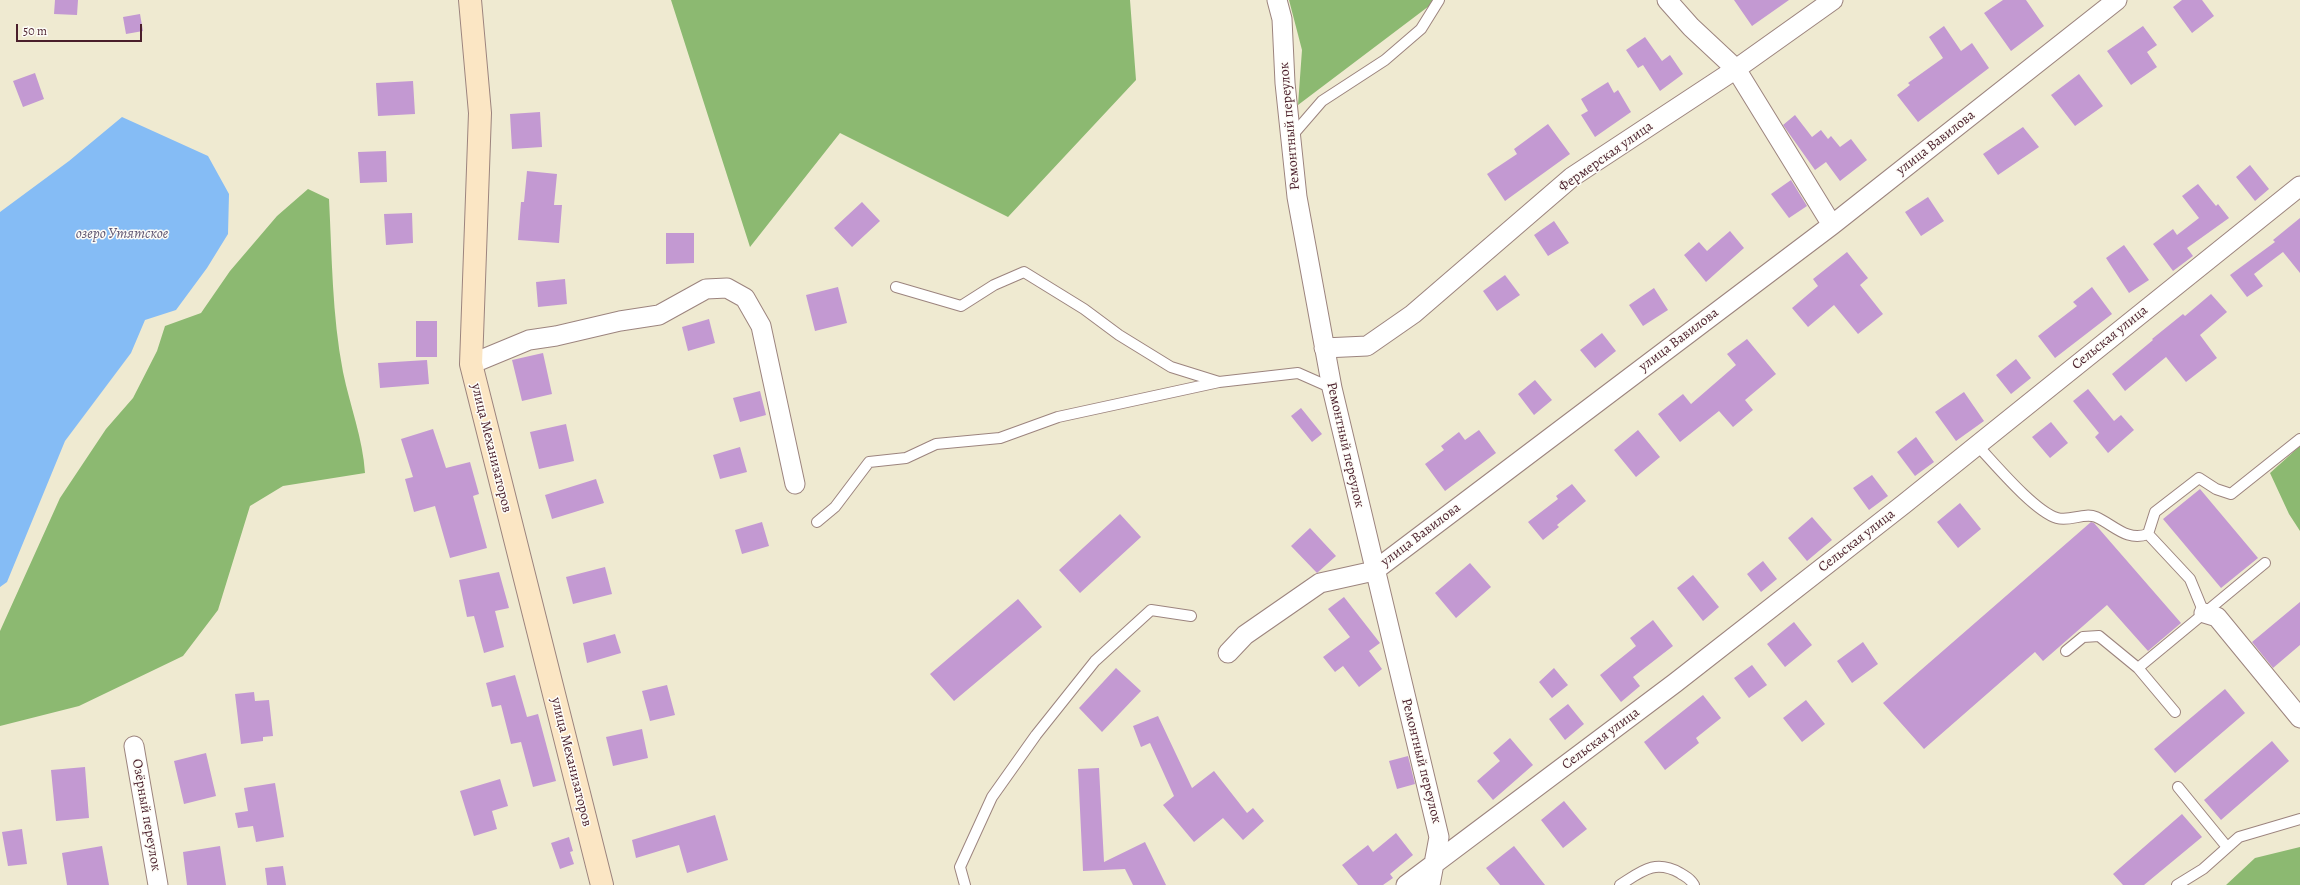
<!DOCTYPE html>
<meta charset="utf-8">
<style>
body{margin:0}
#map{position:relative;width:2300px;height:885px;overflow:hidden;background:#efead1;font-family:Alegreya,serif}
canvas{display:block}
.scale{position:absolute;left:16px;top:24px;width:126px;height:18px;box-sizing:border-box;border:2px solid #4a1f2b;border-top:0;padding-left:5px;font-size:12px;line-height:14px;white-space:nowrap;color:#4a1f2b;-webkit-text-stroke:3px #fdfcf7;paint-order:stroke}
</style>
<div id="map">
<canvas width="2300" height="885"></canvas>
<div class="scale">50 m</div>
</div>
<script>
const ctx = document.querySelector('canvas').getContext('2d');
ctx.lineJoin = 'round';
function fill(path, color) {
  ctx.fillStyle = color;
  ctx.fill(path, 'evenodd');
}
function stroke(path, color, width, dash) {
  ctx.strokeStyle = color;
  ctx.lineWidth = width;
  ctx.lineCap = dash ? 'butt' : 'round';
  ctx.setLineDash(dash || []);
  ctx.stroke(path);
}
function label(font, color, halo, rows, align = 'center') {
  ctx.font = font + ' Alegreya,serif';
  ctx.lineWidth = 3;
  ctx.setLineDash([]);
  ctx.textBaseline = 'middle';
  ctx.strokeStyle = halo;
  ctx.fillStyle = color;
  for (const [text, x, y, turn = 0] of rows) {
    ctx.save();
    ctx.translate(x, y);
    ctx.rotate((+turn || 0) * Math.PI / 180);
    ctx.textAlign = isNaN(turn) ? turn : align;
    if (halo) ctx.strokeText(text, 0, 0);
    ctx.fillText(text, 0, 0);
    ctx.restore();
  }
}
const forest = new Path2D(`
 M671,0H1130L1136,80L1008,217L840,133L750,247Z
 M1289,0H1437L1298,105L1302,50Z
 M308,189L329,199C332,256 332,315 343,372C350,406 363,439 365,473L283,486L250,506L218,610L183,656L79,706L0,726V631L60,498L106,429L133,398L157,351L165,326L201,313L230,271L277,216Z
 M2300,446V531L2289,514L2270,473Z
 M2300,847V885H2226L2255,858Z`);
const water = new Path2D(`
 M122,117L208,156L229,194L228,234L207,268L176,310L145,320L131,353L65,441L7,582L0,587V212L69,161Z`);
const building = new Path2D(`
 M55,0H78L77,15L54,14Z
 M1734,0H1789L1752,26Z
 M2003,0H2026L2044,26L2011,51L1984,13Z
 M2182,0H2202L2214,16L2192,33L2173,7Z
 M140,14L143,31L126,34L123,17Z
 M1944,26L1961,51L1972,43L1989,68L1918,122L1897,95L1910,85L1908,83L1943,58L1929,37Z
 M2143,26L2157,45L2147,52L2157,67L2131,85L2107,51Z
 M1645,37L1662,61L1670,55L1683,74L1660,91L1643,65L1638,68L1626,50Z
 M35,73L44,99L23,107L13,81Z
 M2079,74L2103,106L2075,126L2051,95Z
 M413,81L415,114L378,116L376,83Z
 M1608,82L1614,93L1618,90L1631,112L1595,137L1581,115L1588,111L1581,99Z
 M540,112L542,147L512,149L510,114Z
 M1795,115L1812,137L1821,130L1828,139L1831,136L1840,147L1851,139L1867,160L1840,181L1826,162L1815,170L1783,125Z
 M1548,124L1570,154L1505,201L1487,174L1517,154L1514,149Z
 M2023,127L2039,147L1998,175L1983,154Z
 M386,151L387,182L360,183L358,152Z
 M2250,165L2269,189L2255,201L2236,177Z
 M527,171L557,174L554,205H562L559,243L518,240L521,202H524Z
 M1791,180L1807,206L1789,218L1771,194Z
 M2198,184L2216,206L2218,204L2229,218L2187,248L2193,256L2173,271L2153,244L2173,229L2177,235L2199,218L2182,196Z
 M1928,197L1944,221L1921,236L1905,212Z
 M862,202L880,221L852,247L834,228Z
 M412,213L413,243L386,245L384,214Z
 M2300,218V273L2283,252L2254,274L2263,286L2247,297L2230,275L2275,242L2273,240Z
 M1554,221L1569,243L1548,256L1534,235Z
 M1730,231L1744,248L1706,282L1684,255L1699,242L1707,251Z
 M666,233H694V263L666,264Z
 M2124,245L2149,280L2129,293L2106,258Z
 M1847,252L1868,278L1860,285L1883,314L1858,334L1834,305L1808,327L1792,308L1818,286L1813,279Z
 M1505,275L1520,295L1497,311L1483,291Z
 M565,279L567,304L538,307L536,282Z
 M838,287L847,323L815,331L806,295Z
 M2092,287L2112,314L2055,358L2038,336L2077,306L2073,302Z
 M1654,288L1668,310L1643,326L1629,305Z
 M2211,294L2227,312L2200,335L2217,358L2186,382L2166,357L2125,391L2112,374L2153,340L2152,339L2183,314L2185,316Z
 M709,319L715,343L688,351L682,327Z
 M416,321H437V357H416Z
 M1602,333L1616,351L1595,368L1580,350Z
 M1747,339L1776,374L1745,400L1753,410L1733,427L1719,411L1680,442L1658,414L1683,394L1691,404L1736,365L1727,354Z
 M543,353L552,394L522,401L512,360Z
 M2016,359L2031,378L2011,394L1996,375Z
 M427,360L429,384L380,388L378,363Z
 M1535,380L1552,400L1534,415L1518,394Z
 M2088,389L2114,421L2121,415L2134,430L2108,453L2095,437L2099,433L2073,401Z
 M760,391L766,415L740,422L733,398Z
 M1964,392L1984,421L1956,441L1935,412Z
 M1301,408L1322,434L1312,442L1291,416Z
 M2051,422L2068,443L2050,458L2032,437Z
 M566,424L574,461L539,469L530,432Z
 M433,429L446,468L470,462L479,494L473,496L487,548L450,558L435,506L414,512L405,479L413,477L401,439Z
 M1479,430L1496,453L1445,491L1425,464L1444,450L1441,446L1459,432L1465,440Z
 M1638,430L1660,457L1636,477L1614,450Z
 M1916,437L1934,462L1915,476L1897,452Z
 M740,447L747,472L720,479L713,455Z
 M1872,475L1888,496L1869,510L1853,488Z
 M596,479L604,503L552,519L545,495Z
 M1572,484L1586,501L1557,525L1559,527L1543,540L1528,522L1558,499L1556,496Z
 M2200,489L2258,558L2221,588L2163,519Z
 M1960,503L1981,529L1958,548L1937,522Z
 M1120,514L1141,537L1080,593L1059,570Z
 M1812,517L1832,540L1807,561L1788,538Z
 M762,522L769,546L742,554L735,530Z
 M2091,522L2094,523L2181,623L2148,651L2107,605L2043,661L2035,652L1924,749L1883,703Z
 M1310,528L1336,556L1317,573L1291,546Z
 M1763,561L1777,579L1761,592L1747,574Z
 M1470,563L1491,587L1456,618L1435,593Z
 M605,567L612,594L573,604L566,577Z
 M499,572L509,608L495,611L504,647L484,653L474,616L467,617L459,580Z
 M1693,575L1719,607L1703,621L1677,588Z
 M1344,597L1380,643L1369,651L1382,669L1359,687L1343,666L1335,672L1323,657L1350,637L1328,609Z
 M1018,599L1042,627L954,701L930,674Z
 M2300,602V645L2273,668L2252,642Z
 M1653,620L1673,646L1633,677L1640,686L1621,702L1600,675L1636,646L1630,638Z
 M1794,622L1812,645L1785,667L1767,644Z
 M615,634L621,653L587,663L583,643Z
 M1863,642L1878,664L1852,683L1837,661Z
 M1752,665L1767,685L1749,698L1734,678Z
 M1116,668L1141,691L1102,732L1079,708Z
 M1554,668L1568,685L1552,698L1539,682Z
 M515,675L527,717L538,714L556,781L533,787L521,742L511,744L501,705L492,707L486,683Z
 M667,685L675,715L650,721L642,691Z
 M2225,689L2245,713L2175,773L2154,749Z
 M254,692L255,701L269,700L273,736L263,737V741L241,744L235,694Z
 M1703,695L1721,718L1696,738L1699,743L1665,770L1644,742Z
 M1806,700L1825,724L1802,742L1783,718Z
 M1568,704L1584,724L1565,740L1549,719Z
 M1158,716L1192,788L1214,771L1247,813L1253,808L1264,821L1243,840L1223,818L1194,842L1163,805L1174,796L1150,743L1141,747L1133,726Z
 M642,729L648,758L613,766L606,737Z
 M1510,738L1533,765L1493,800L1477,781L1500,761L1493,753Z
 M2272,741L2289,761L2221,820L2204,800Z
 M206,753L216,796L184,804L174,761Z
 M1408,756L1415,784L1397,789L1389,761Z
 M85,767L89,818L56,821L51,770Z
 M1099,768L1104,862L1145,842L1166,885H1133L1125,869L1083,871L1078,769Z
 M500,779L508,806L492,811L497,829L474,836L460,791Z
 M275,783L284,837L256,842L253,826L238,828L235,813L248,811L244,788Z
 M1564,801L1587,829L1563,848L1541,820Z
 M2182,814L2202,837L2144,885H2123L2113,874Z
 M715,815L728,860L687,873L679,845L636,858L632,840Z
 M22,829L27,864L8,866L2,832Z
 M1396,833L1413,855L1390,874L1393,878L1383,885H1358L1342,865L1368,845L1373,852Z
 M569,837L573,851L570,852L574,864L560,869L551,843Z
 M102,846L109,885H67L62,853Z
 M220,846L226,885H187L183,852Z
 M1514,846L1545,885H1500L1486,868Z
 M283,866L286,885H267L265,868Z`);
const lane = new Path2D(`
 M1290,138L1322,101L1385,60L1421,29L1439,0
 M896,287L961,306L994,285L1024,272L1084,309L1119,335L1171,367L1219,382
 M1977,445C1995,464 2034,511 2057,518C2070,522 2084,512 2096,517C2114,525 2127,542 2148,534
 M817,522L835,507L869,462L906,458L936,444L1000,438L1058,417L1219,382L1298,373L1332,388
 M2204,613L2190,579L2148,534L2155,512L2199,478L2216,489L2231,494L2300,439
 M2066,651L2083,637L2099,636L2138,668L2265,563
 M2138,668L2175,712
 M2178,787L2227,847
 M965,885L960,867L992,797L1036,735L1095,661L1151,610L1191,616
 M1620,885C1642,871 1655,859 1680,873C1686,877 1690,878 1694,885
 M2177,885L2203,869L2239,837L2300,819`);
const street = new Path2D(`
 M1277,0L1282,19L1285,83L1297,197L1332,388L1439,837L1430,885
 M1667,0L1691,27L1736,69L1832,225
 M1324,348L1367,346L1413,314L1572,177L1736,69L1833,0
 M471,364L529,340L556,336L620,321L659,315L706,289L727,288L745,298L761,326L795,484
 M2204,613L2217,617L2300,718
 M1228,653L1245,635L1320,583L1374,571L1832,225L2117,0
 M134,746L158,885
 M1406,885L1675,683L1904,504L2300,186`);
const secondary = new Path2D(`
 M470,0L480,113L471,364L602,885`);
const streetNames = [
 ["Ремонтный переулок",1290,126,-95],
 ["улица Вавилова",1936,143,-38],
 ["Фермерская улица",1606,157,-35],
 ["Сельская улица",2110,338,-39],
 ["улица Вавилова",1679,340,-37],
 ["Ремонтный переулок",1345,445,77],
 ["улица Механизаторов",491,448,76],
 ["улица Вавилова",1421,535,-37],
 ["Сельская улица",1857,541,-38],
 ["Сельская улица",1601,739,-37],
 ["Ремонтный переулок",1421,761,76],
 ["улица Механизаторов",571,762,76],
 ["Озёрный переулок",146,815,80]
];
const waterNames = [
 ["озеро Утятское",122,234]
];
fill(forest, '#8cb971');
fill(water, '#85bcf5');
fill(building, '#c399d2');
stroke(lane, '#9c847e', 12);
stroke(street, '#9c847e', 21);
stroke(secondary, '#9c847e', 24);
stroke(lane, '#fff', 10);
stroke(street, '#fff', 19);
stroke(secondary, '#fbe6c4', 22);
label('14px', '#4a1f2b', '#fdfcf7', streetNames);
label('italic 15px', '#5f5672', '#fdfcf7', waterNames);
</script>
